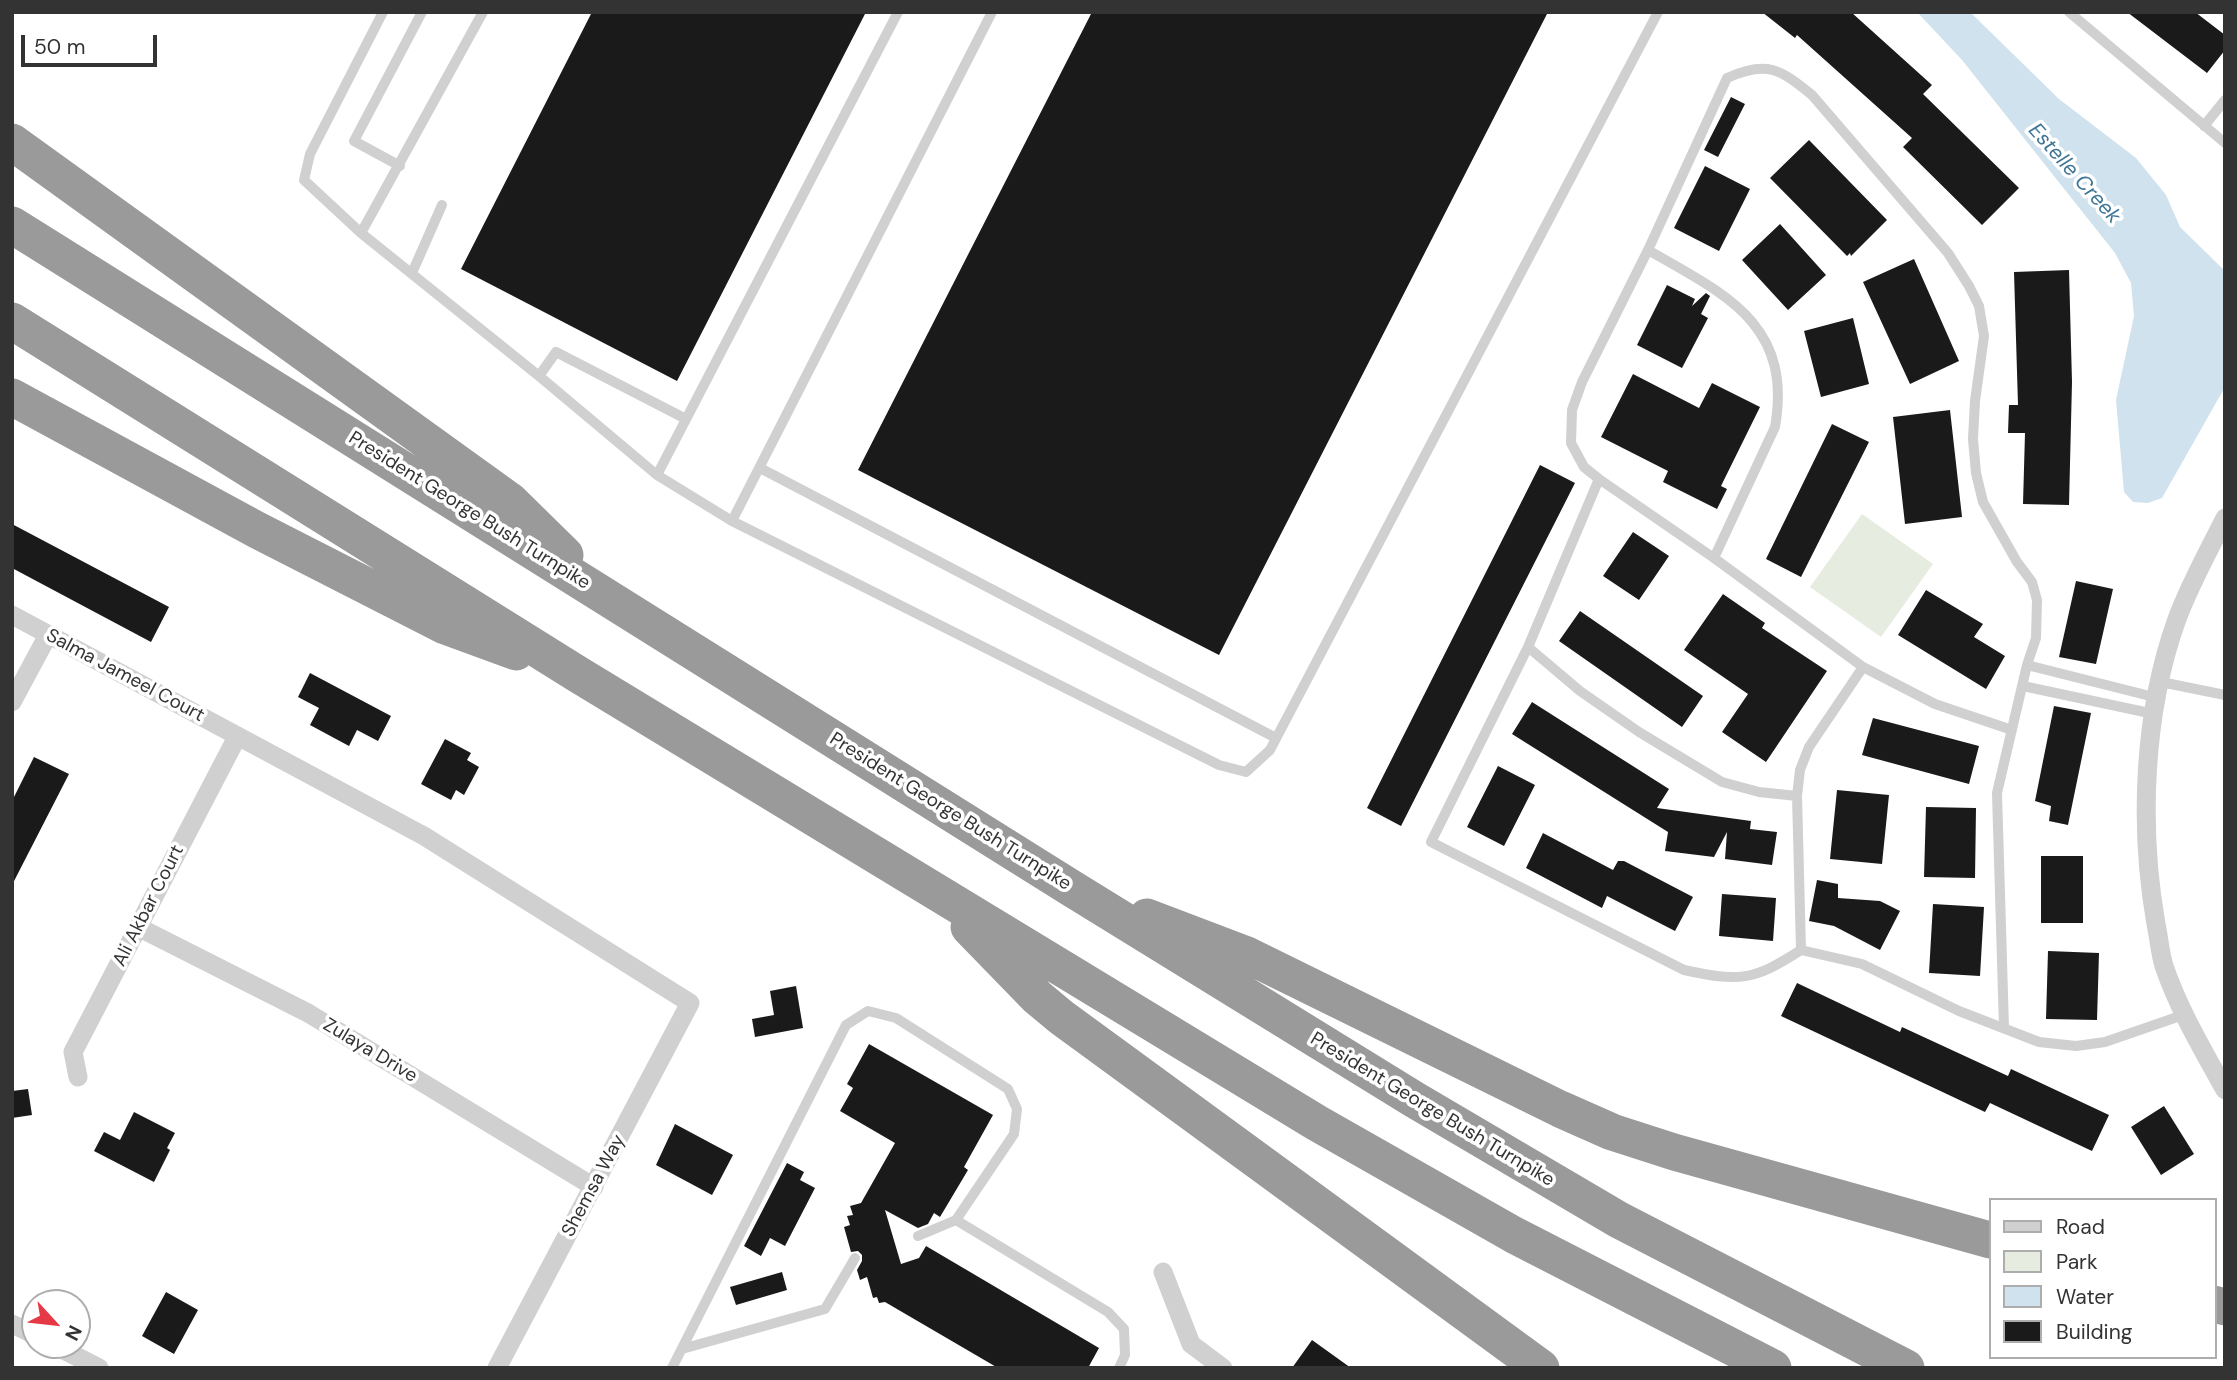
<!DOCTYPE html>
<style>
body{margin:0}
#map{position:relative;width:2237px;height:1380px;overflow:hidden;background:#fff;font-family:"DM Sans",sans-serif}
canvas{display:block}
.frame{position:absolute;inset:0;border:14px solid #333;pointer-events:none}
.legend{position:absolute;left:1989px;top:1198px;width:228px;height:161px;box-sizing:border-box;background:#fff;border:2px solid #adadad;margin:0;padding:9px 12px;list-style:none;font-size:21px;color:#333}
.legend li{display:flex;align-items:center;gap:14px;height:35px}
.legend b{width:35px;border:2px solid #adadad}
.north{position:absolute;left:21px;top:1289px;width:70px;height:70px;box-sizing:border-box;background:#fff;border:2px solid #adadad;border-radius:50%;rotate:117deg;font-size:19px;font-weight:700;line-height:28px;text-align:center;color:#333}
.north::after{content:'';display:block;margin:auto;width:24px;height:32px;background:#e63946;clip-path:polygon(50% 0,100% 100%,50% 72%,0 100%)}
.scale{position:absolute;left:21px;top:35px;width:136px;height:32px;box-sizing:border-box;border:4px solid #333;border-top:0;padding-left:9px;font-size:21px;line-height:24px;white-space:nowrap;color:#333;-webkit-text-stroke:5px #fff;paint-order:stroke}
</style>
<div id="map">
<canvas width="2237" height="1380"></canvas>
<div class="frame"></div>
<ul class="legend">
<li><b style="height:9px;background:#d0d0d0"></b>Road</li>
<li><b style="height:19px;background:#e6ecdf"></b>Park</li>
<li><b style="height:19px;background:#cfe2ee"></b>Water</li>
<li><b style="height:19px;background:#1a1a1a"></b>Building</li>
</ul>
<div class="north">N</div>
<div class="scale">50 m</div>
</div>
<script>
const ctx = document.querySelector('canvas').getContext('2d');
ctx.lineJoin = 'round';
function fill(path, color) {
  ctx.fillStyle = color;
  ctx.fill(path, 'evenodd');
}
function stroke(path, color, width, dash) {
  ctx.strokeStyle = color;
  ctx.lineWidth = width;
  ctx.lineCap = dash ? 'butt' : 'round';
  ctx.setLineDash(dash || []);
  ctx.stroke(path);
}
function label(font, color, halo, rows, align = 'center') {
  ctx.font = font + ' "DM Sans",sans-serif';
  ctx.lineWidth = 7;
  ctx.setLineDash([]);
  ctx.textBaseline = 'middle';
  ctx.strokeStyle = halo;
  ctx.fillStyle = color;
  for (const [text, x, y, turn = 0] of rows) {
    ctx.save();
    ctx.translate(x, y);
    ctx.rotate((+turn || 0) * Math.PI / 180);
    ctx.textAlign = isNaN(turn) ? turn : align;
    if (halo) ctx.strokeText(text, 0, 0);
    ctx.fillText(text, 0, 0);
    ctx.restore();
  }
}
const green = new Path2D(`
 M1862,514L1933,564L1881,637L1810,587Z`);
const water = new Path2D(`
 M1917,12H1970L2059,99L2136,158L2166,195L2180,227L2225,271V387L2162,498L2148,503L2133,502L2124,492L2116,400L2134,316L2131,283L2115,253L1962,60Z`);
const building = new Path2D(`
 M592,12H866L677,381L461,269Z
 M1092,12H1548L1219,655L858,470Z
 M1762,12H1851L1932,85L1923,94L2019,188L1982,225L1903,147L1912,138L1797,35L1795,38Z
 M2127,12H2195L2225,35V50L2207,73Z
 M1731,97L1745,104L1718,157L1704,150Z
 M1809,140L1887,220L1851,256L1850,253L1847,256L1770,178Z
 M1705,166L1750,189L1719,251L1674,228Z
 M1780,224L1826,275L1788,310L1742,260Z
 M1914,259L1959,361L1910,384L1863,282Z
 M2069,270L2072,382L2069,505L2023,504L2025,433H2008L2009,405H2018L2014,272Z
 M1667,285L1695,299L1692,306L1706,293L1710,296L1701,314L1708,318L1682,368L1637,345Z
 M1853,318L1869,384L1821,397L1804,331Z
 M1633,374L1699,408L1712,383L1760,407L1721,486L1727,489L1717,509L1663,482L1668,471L1601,437Z
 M1950,410L1962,517L1905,524L1893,417Z
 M1832,424L1869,442L1801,577L1766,559Z
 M1540,465L1575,483L1401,826L1367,808Z
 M12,524L169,607L151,642L12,568Z
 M1633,532L1669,556L1639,600L1603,576Z
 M2076,581L2113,589L2096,664L2059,657Z
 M1926,590L1983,624L1974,637L2005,656L1986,689L1898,635Z
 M1723,594L1765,623L1762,628L1827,671L1766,762L1722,732L1748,694L1684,650Z
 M1580,611L1703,696L1682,727L1559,641Z
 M310,673L391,716L378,741L357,730L349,746L310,725L319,708L298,697Z
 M1532,702L1669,789L1657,808L1751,821L1750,829L1777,832L1772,865L1725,859L1727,832L1714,857L1665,851L1668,832L1512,734Z
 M2054,706L2091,713L2068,825L2049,821L2051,806L2035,801Z
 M1873,718L1979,746L1969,784L1862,755Z
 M445,739L471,753L467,760L479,767L464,795L456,790L451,800L421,784Z
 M34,757L69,774L12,885V801Z
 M1498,766L1535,785L1504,846L1467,827Z
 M1837,790L1889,795L1882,864L1830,859Z
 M1926,807L1976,808L1975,878L1924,877Z
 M1543,833L1613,870L1618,861H1624L1693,897L1675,931L1607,896L1602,908L1526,868Z
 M2041,856H2083V923H2041Z
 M1817,880L1838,884V898L1880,901L1900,911L1880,950L1834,926L1809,921Z
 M1722,894L1776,898L1773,941L1719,936Z
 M1933,904L1984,907L1980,976L1929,973Z
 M2048,951L2099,953L2097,1020L2046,1019Z
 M1797,983L1900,1032L1902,1027L2008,1076L2011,1069L2109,1115L2092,1151L1990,1103L1985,1112L1781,1016Z
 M796,986L803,1028L755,1037L752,1019L774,1015L770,991Z
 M869,1044L993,1115L964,1167L968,1170L940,1217L934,1213L928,1224L918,1228L885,1210L901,1264L919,1258L926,1246L1099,1348L1088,1368H998L885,1302L879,1303L877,1297L873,1298L867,1277L860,1280L857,1270L862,1261V1255L858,1251L851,1252L844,1227L850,1225L847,1216L853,1215L850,1206L861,1203L895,1143L840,1111L853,1088L847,1084Z
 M28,1089L32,1115L12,1118V1091Z
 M2164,1106L2194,1154L2161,1175L2131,1127Z
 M134,1112L175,1133L167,1148L170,1150L154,1182L94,1151L104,1132L120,1140Z
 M675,1124L733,1155L712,1195L656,1165Z
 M787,1163L804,1172L800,1180L815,1188L785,1246L770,1238L761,1256L744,1246Z
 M782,1272L787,1290L736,1305L730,1287Z
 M166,1292L198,1310L174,1354L142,1336Z
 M1312,1340L1351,1368H1292Z`);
const service = new Path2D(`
 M383,12L310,154L304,180L361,233L539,376L657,475L898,12
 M2069,12L2225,143
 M2204,126L2225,100
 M400,166L354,141L422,12
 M361,233L483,12
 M1648,250C1724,294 1793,323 1775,427L1714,558
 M412,273L442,205
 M539,376L556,352L686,419
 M760,468L1276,738
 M657,475L732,521L1219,765L1246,772L1270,750L1658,12
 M1599,479L1528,647L1431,842L1684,970C1739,982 1753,981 1801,950L1797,796L1800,770L1809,747L1863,667
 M732,521L992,12
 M1528,647L1580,691L1639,732L1722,782L1759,792L1797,796
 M2027,665L2158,698
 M2161,682L2225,695
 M2023,686L2154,714
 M1801,950L1862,964L1959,1011L2039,1042L2076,1046L2105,1042L2186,1014
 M2004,1028L1997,793L2027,665L2036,638L2037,600L2032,582L2017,562L1983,502L1976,473L1973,439L1975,401L1984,336L1979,306L1969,286L1948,253L1812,95C1780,69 1767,60 1727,78L1648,250L1582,382L1572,410L1571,443L1584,467L1599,479L1714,558L1863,667L1935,704L2012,730
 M956,1220L1108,1312L1124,1329L1125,1355L1119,1368
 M682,1349L825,1309L855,1258
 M672,1368L846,1025L868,1011L896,1018L1008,1089L1017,1109L1014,1134L956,1220L918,1236`);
const minor = new Path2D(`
 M2225,518C2208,552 2190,584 2177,619C2143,713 2139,827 2156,924C2159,938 2160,953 2164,966C2179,1010 2203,1050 2225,1090
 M12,615L424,836L690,1003L497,1368
 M12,702L48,635
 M138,927L308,1013L594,1187
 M78,1077L73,1052L237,737
 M1163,1272L1191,1344L1223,1368
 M12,1324L35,1335
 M54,1345L99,1368`);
const motorway = new Path2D(`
 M12,142L510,501L565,555
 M12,225L1071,888L1415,1100L1619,1220L1906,1368
 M12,321L579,675L1317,1123L1514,1235L1773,1368
 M12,397L257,530L445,626L516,652
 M1147,917L1247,955L1560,1109L1612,1132L1674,1152L1990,1240
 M969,927L1037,997L1061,1017L1541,1368
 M2214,1304L2225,1307`);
const streetNames = [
 ["President George Bush Turnpike",469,511,32],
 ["Salma Jameel Court",125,676,28],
 ["President George Bush Turnpike",950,812,32],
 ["Ali Akbar Court",149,906,-63],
 ["Zulaya Drive",370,1051,31],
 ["President George Bush Turnpike",1432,1110,31],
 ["Shemsa Way",594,1186,-62]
];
const waterNames = [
 ["Estelle Creek",2074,174,48]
];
fill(green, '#e6ecdf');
fill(water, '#cfe2ee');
fill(building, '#1a1a1a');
stroke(service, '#d0d0d0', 10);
stroke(minor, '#d0d0d0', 19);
stroke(motorway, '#9a9a9a', 37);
label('19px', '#333', '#fff', streetNames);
label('italic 21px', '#3f7597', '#fff', waterNames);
</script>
